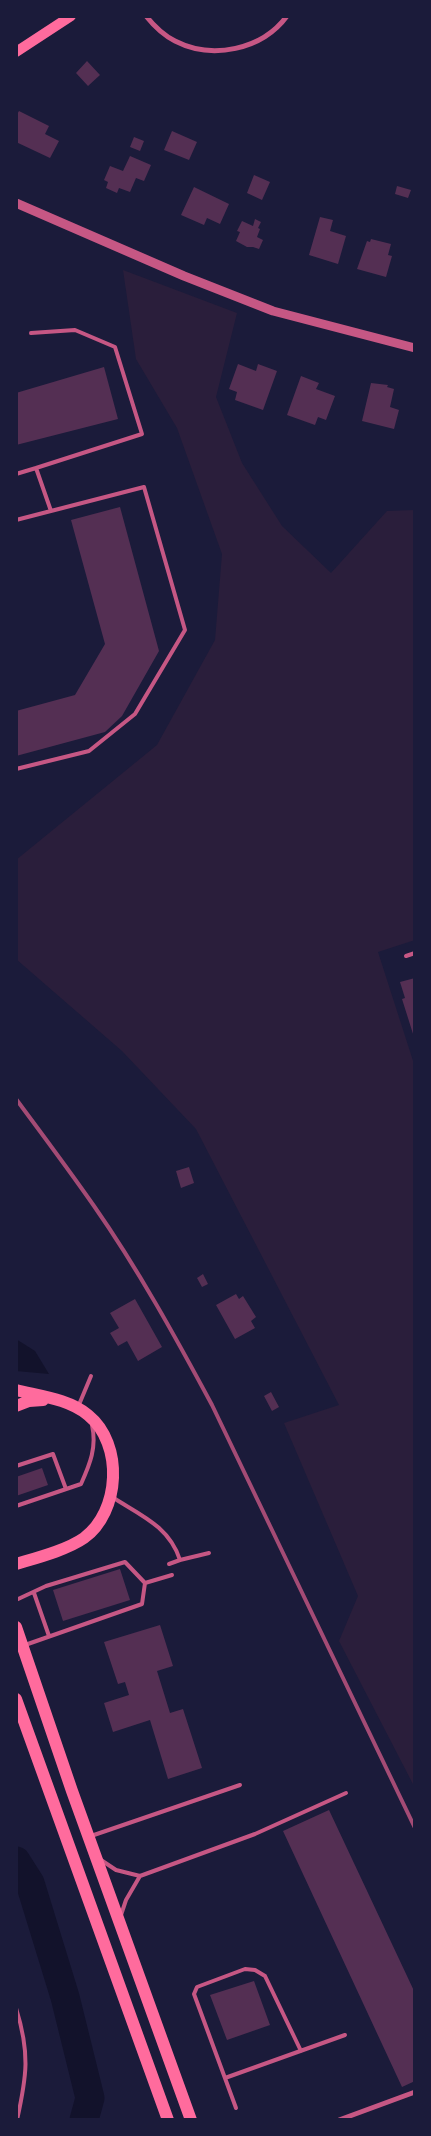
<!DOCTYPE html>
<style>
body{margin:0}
#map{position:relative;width:431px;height:2136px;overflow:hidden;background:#1b1b3a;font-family:Cabin,sans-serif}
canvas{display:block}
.frame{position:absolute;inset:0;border:18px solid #1b1b3a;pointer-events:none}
</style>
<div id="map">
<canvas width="431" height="2136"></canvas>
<div class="frame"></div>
</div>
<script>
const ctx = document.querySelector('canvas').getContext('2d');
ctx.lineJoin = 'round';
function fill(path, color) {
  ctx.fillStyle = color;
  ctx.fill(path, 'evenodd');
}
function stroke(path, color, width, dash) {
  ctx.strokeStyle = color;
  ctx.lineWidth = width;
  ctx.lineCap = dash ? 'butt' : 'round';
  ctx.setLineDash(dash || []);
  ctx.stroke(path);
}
const green = new Path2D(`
 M123,270L237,313L216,397L242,463L282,526L331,573L387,511L415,510V940L378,952L415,1067V1788L339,1641L358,1596L284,1423L339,1405L196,1129L122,1051L16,959V860L157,745L215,640L222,554L177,428L136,359Z`);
const water = new Path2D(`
 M16,1339L35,1351L49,1374L16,1371Z`);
const river = new Path2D(`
 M16,1861L30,1883L65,1997L90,2098L84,2120`);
const building = new Path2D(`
 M87,61L100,75L88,86L76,73Z
 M19,111L49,126L45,134L59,141L50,158L16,142V116Z
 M172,131L197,142L189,160L164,150Z
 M134,137L144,141L140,151L130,147Z
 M130,156L151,165L144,181L136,178L130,192L119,188L117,193L106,188L108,182L104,180L110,166L123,171Z
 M254,175L270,182L262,200L247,193Z
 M397,186L411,190L408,198L395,194Z
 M194,187L229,204L220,224L207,218L204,225L181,215Z
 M320,217L333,220L330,231L346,236L338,264L309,255Z
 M255,219L261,222L258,228L260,229L257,237L263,240L259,249L253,247H247L236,241L240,232L237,231L242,221L253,226Z
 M371,239L391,244L388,255L392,256L386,277L357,269L367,241L370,242Z
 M238,364L256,371L258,364L277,371L263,410L235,400L237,392L229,389Z
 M104,367L118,419L16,445V393Z
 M301,376L319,383L316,389L335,396L326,420L318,417L315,425L287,415Z
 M371,383L388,385L387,387L394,389L390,407L399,410L394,429L362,421Z
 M120,507L159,651L122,716L105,732L16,756V711L75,695L105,644L71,520Z
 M415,978V1037H414L402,999L405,998L400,982Z
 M189,1167L194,1183L181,1188L176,1171Z
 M203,1274L208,1284L202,1287L197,1278Z
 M236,1294L239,1299L243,1296L256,1317L251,1321L255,1328L235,1339L216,1305Z
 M135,1299L162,1347L138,1361L127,1341L118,1346L110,1333L119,1328L110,1313Z
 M271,1392L279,1407L272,1411L264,1396Z
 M42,1468L48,1485L16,1496V1477Z
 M120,1569L130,1600L63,1621L53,1590Z
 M160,1625L173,1666L157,1671L170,1713L183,1709L202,1768L168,1779L150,1720L113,1732L104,1703L129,1695L125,1682L118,1684L104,1642Z
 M329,1810L415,1993V2081L402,2087L283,1831Z
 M254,1981L270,2025L227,2040L210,1995Z`);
const service = new Path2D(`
 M31,333L75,330L115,347L142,434L36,468L51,511
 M16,474L36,468
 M16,520L144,487L185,630L135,714L89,751L16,769
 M406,956L415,953
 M78,1407L91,1376
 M16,1466L53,1454L66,1489
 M112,1497C140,1515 169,1526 180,1560L209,1553
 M16,1506L81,1484C90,1464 97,1447 92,1425
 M169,1564L180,1560
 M34,1593L49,1636
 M16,1600L46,1586L125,1562L145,1583
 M25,1645L142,1604L145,1583L172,1575
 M91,1836L240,1785
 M101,1860L116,1870L140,1876L255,1834L346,1793
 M121,1915L126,1900L140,1876
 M16,2008C30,2053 27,2075 17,2120
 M225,2078L345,2035
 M236,2108L194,1994L197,1987L245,1969L255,1970L265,1976L301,2051`);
const minor = new Path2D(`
 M146,16C154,26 163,35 175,41C212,60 262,50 287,16
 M339,2120L415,2092`);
const tertiary = new Path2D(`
 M16,203L184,276L273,311L415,348`);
const secondary = new Path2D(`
 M16,52L71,16`);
const primary = new Path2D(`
 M16,1390C40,1396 69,1399 88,1415C124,1444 120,1512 84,1538C67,1550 36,1558 16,1564
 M16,1406L29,1401L43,1400
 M16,1627L72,1791L191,2120
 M16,1699L168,2120`);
const rail = new Path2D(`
 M16,1099C42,1134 69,1170 94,1206C138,1269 176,1338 212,1405L415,1828`);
fill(green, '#2a1e3b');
fill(water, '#12122b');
stroke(river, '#12122b', 29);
fill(building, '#542f53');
stroke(service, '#c65784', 4);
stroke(minor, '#c65784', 5);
stroke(tertiary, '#c65784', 9);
stroke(secondary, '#ff6b9d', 10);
stroke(primary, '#ff6b9d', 12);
stroke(rail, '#a44b75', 4);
</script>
